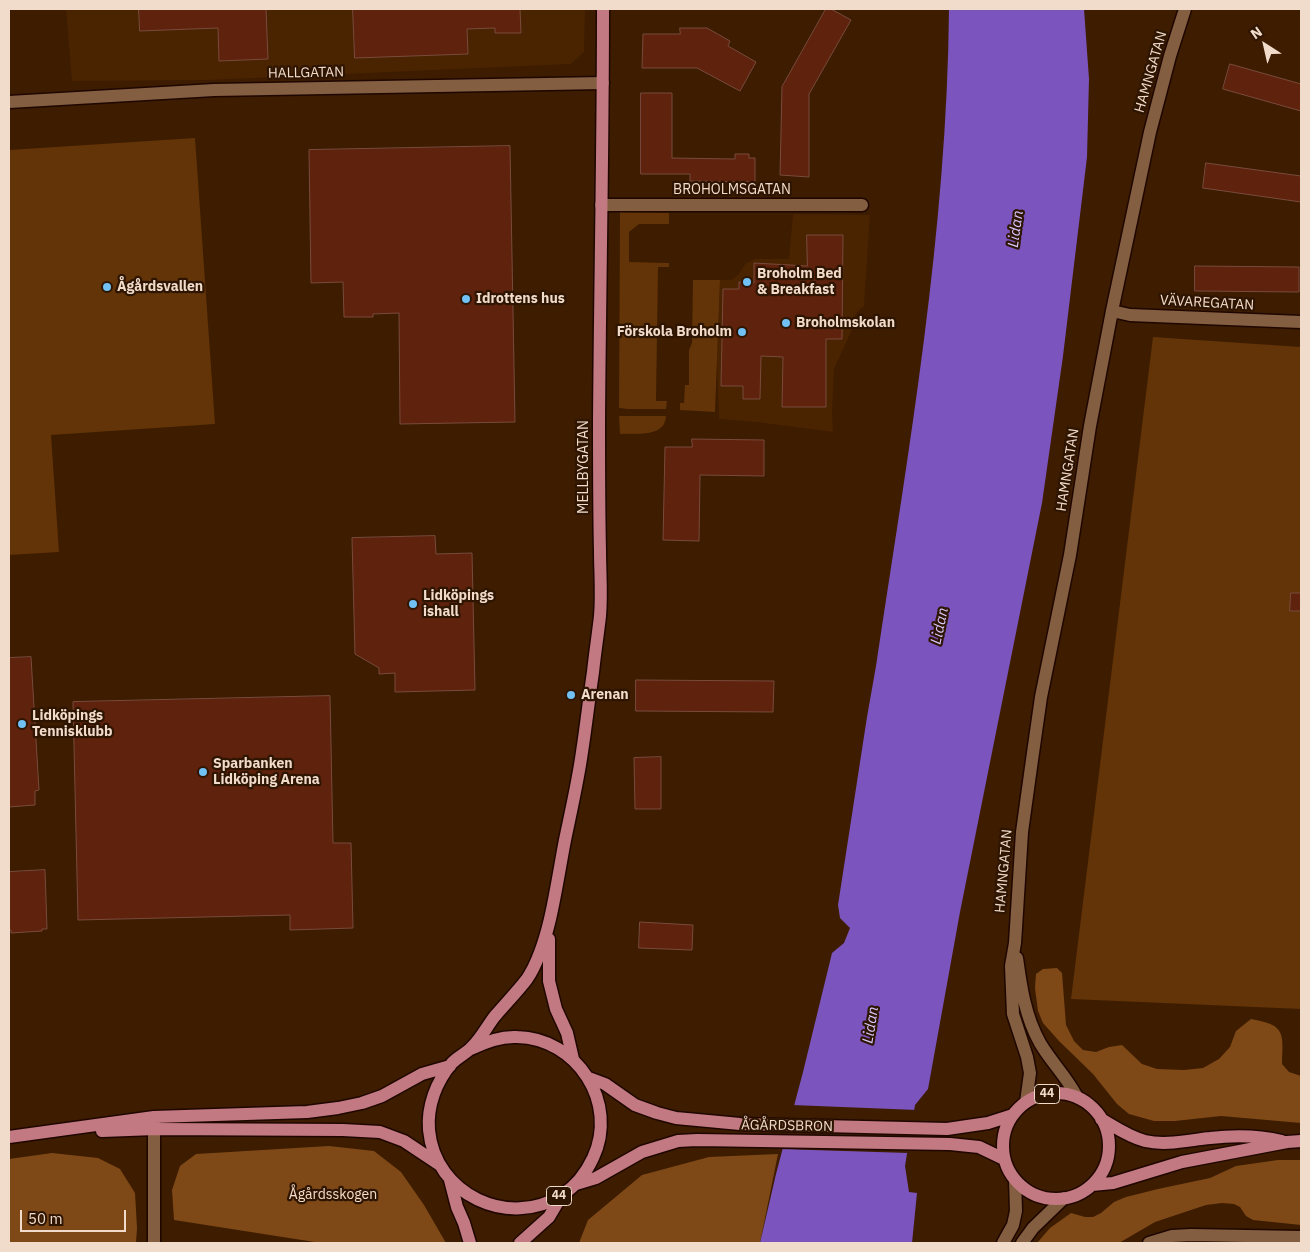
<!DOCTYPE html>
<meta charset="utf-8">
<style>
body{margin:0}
#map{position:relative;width:1310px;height:1252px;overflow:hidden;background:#3d1c00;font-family:"IBM Plex Sans",sans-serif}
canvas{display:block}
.frame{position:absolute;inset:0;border:10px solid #f1dbcb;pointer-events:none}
.north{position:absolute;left:1240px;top:20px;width:50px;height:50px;-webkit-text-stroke:4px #2e1501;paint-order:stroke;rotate:325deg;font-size:14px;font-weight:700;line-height:20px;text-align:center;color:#f1dbcb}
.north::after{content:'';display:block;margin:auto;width:18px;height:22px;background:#f1dbcb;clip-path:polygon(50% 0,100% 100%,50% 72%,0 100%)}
.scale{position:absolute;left:20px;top:1210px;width:106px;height:22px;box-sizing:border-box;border:2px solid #f1dbcb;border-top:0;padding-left:6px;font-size:15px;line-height:18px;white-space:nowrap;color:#f1dbcb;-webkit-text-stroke:4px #2e1501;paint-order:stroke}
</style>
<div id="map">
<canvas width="1310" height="1252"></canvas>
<div class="frame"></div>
<div class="north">N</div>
<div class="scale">50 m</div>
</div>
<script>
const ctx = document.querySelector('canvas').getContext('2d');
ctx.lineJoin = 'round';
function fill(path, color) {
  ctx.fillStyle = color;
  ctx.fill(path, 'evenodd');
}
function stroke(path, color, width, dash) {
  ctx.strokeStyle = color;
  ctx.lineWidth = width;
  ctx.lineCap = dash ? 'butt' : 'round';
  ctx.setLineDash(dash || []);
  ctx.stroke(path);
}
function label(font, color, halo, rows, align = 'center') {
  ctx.font = font + ' "IBM Plex Sans",sans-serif';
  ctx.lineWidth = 4.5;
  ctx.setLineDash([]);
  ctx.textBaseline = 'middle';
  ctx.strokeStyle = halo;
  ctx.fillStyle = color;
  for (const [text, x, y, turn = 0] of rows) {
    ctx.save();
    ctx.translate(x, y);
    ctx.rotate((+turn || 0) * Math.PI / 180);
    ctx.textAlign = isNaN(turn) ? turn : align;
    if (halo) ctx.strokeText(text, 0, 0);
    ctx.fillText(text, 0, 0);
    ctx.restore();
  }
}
const built = new Path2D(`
 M66,9H585L584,52L571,64L209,80L72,81Z
 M793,214L870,215L864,306L856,313L851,332L834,369L832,411L833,432L756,422L719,419L717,364L720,280H731L738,275L746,263L755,259H789Z`);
const green = new Path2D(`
 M195,138L215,424L51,435L59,552L9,555V150Z
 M620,212L669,213V224H639L629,232V262L669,263V267H658L656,401H667L666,409H628L619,408Z
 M693,280H720L715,412L680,410V403H684L685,385H689V350L692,343Z
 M1153,337L1301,347V1009L1071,999Z
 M619,416H666C665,438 636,433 620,434Z`);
const forest = new Path2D(`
 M1057,968L1062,973L1066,1025L1074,1041L1083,1050L1096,1052L1109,1047L1122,1045L1142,1064L1157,1069L1184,1070L1203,1068L1219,1059L1230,1047L1236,1031L1251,1019C1286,1025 1283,1033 1282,1064L1289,1072L1301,1076V1123L1221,1116L1175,1121H1154L1129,1114L1117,1104L1093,1074L1059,1041L1043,1023L1038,1011L1035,988L1036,974L1043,969Z
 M329,1146L374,1151L401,1172L424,1205L446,1243H321L174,1220L172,1190L180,1166L196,1154Z
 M52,1153L98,1158L120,1169L135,1193L137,1228L136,1243H9V1159Z
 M778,1154L760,1243H579L588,1220L642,1175L709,1157Z
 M1278,1160H1301V1225L1253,1220L1246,1216L1240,1207L1234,1204L1222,1203L1206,1205L1155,1222L1119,1243H1037L1050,1228L1071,1213L1085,1217H1093L1101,1213L1114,1202L1126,1197L1158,1189L1210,1178L1236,1166Z`);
const water = new Path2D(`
 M949,9H1084L1089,79L1087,157L1063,356L1042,503L960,912L928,1089L915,1105L905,1166L909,1192L917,1193L912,1243H760L776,1174L803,1072L832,953L844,943L850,928L840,918L838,905L867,717L876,666C909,447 947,231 949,9Z`);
const pier = new Path2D(`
 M792,1105L917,1110L909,1153L780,1149Z`);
const building = new Path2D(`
 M139,9H266L268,59L219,61L218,28L140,31Z
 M353,9H520L521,33H495V28L467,29L468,54L355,58Z
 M826,9H831L851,20L809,94V177L780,175L782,87Z
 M680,28H707L730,41L728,46L756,62L740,91L697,68H642L643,34H680Z
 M1230,64L1301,84V111L1223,89Z
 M641,93H672V158L735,159V154H749V158H755V182L690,181V174H641Z
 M510,146L515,422L400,424L399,313L373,314V317H344L343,282L311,283L309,150Z
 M1206,163L1301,176V202L1203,188Z
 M807,235H843L842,339H826V407H782L783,357L761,356L760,399H743V386H721L723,289H739V282L754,283V263L807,266Z
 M1195,266L1299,267V292L1195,291Z
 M692,439L764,440V476L700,475L699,541L663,540L665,447H692Z
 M435,536L436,554L472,553L475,690L395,692V673L379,674V668L355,654L352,538Z
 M1291,593H1301V611H1290Z
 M31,657L39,790L35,791V805L9,807V658Z
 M636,680L774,681L773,712L636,711Z
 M330,696L333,843H351L353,928L290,930V915L78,920L73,702Z
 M661,757V809H635L634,758Z
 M45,870L47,929H42V931L11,933V930H9V872Z
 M640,922L693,925L692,950L639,948Z`);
const minor = new Path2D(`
 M9,102L214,90L603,83
 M601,205H862
 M1112,311L1130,315L1301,322
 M1017,958C1021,987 1025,1016 1040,1043C1051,1062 1067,1077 1077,1097
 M1026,1102L1030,1073L1027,1057L1013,1014L1011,966L1015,943L1022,832L1032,760L1041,697L1070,555L1090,426L1112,311L1150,132L1170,56L1185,9
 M154,1119V1243
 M1003,1243L1013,1225L1016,1211L1015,1180
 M1022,1243L1033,1228L1064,1198
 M1149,1243L1172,1236L1191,1235L1301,1237`);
const major = new Path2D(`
 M549,939V981L556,1009L567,1033L573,1059
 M471,1049C485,1042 500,1036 517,1037C577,1038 619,1103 593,1158C586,1173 576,1186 562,1195C509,1229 435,1195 429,1130C427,1106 436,1082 452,1063C458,1057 465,1054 471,1048C481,1039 487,1026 495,1016C506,1003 517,992 527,979C539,961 545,940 550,919C556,893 560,866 565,840C571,811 578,781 582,752C586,726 589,699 593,672C595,653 598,634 600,616C602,594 600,572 600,551C599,508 599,465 599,421C600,284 603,146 603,9
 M589,1078L605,1084L635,1105L657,1113L676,1118L740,1124L947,1129L988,1123L1013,1115
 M1003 1146a53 53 0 1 1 106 0a53 53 0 1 1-106 0Z
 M1101,1119C1115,1127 1129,1137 1145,1141C1166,1146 1189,1140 1210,1138C1235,1135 1257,1135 1282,1141
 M102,1131L155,1129L343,1130L380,1132L404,1141L440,1165
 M9,1137L154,1117L307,1112L338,1108L362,1103L382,1096L422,1074L450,1066
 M450,1180L457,1207L464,1223L470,1243
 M576,1184L596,1178L642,1152L678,1141L697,1140L950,1144L979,1147L1004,1159
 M1092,1185L1113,1183L1182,1162L1287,1142L1301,1141
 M520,1243L549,1217L562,1195`);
const markers = [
 [747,282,5,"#71c1f5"],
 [107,287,5,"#71c1f5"],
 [466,299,5,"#71c1f5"],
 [786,323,5,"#71c1f5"],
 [742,332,5,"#71c1f5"],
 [413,604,5,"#71c1f5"],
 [571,695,5,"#71c1f5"],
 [22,724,5,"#71c1f5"],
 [203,772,5,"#71c1f5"]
];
const shields = [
 [1047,1094,25],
 [559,1196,25]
];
const shieldNames = [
 ["44",1047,1094],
 ["44",559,1196]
];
const streetNames = [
 ["HAMNGATAN",1151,72,-74],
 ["HALLGATAN",306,73,-1],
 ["BROHOLMSGATAN",732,190],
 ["VÄVAREGATAN",1207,303,3],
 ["MELLBYGATAN",584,467,-90],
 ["HAMNGATAN",1068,470,-81],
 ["HAMNGATAN",1004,871,-85],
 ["ÅGÅRDSBRON",787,1126,1]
];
const poiNames = [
 ["Broholm Bed",757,274],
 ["& Breakfast",757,290],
 ["Ågårdsvallen",117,287],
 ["Idrottens hus",476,299],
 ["Broholmskolan",796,323],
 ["Förskola Broholm",732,332,"right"],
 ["Lidköpings",423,596],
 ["ishall",423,612],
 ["Arenan",581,695],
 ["Lidköpings",32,716],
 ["Tennisklubb",32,732],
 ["Sparbanken",213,764],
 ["Lidköping Arena",213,780]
];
const parkNames = [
 ["Ågårdsskogen",333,1195]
];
const waterNames = [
 ["Lidan",1016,229,-82],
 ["Lidan",940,626,-78],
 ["Lidan",871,1025,-81]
];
fill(built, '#4a2300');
fill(green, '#623407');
fill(forest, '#7e4917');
fill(water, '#7c54bd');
fill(pier, '#3d1c00');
fill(building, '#5f220c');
stroke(building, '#784b3d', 1);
stroke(minor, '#1f0700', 15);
stroke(major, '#1f0700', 15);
stroke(minor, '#845e41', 12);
stroke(major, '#c27981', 12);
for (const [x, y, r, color] of markers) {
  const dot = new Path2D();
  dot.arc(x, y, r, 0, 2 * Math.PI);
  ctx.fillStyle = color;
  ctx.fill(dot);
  stroke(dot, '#2e1501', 2);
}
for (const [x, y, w] of shields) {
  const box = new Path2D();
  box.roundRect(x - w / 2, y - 9.5, w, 19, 4);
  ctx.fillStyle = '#2e1501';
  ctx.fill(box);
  stroke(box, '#f1dbcb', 1);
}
label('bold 12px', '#f1dbcb', null, shieldNames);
label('14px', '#f1dbcb', '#2e1501', streetNames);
label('bold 14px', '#f1dbcb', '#2e1501', poiNames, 'left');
label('14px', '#f7decb', '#2e1501', parkNames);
label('italic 15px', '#d7c7fd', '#2e1501', waterNames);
</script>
